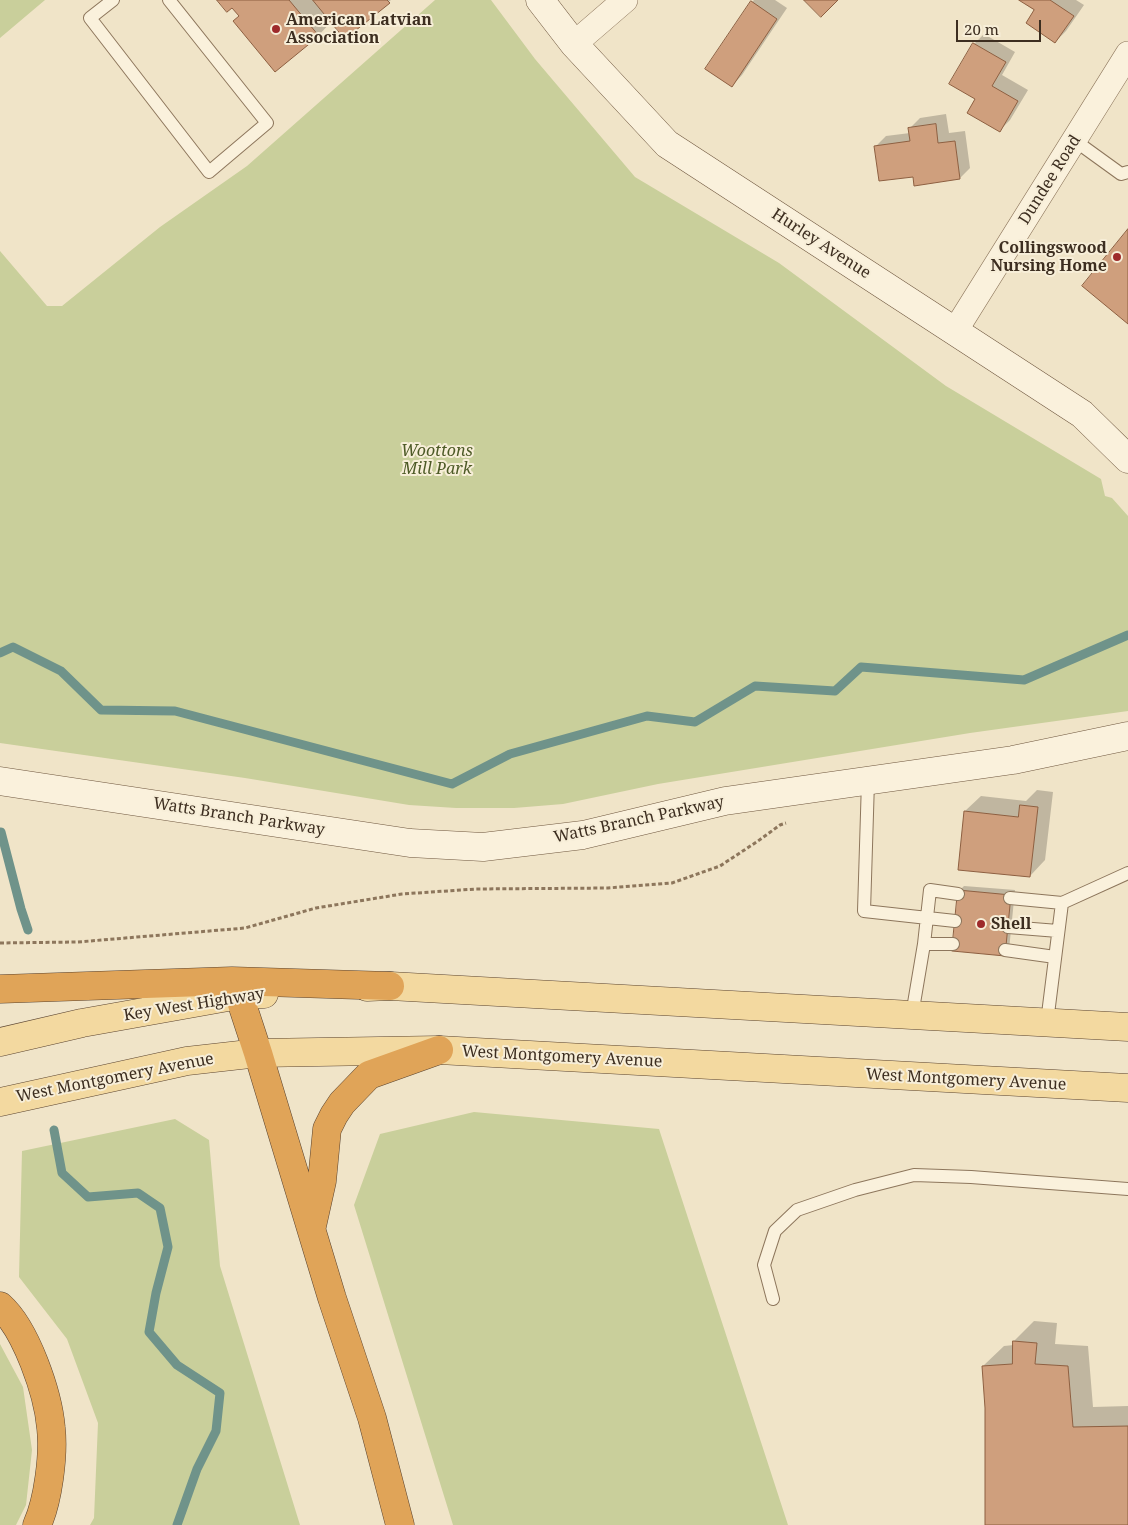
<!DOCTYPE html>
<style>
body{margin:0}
#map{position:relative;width:1128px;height:1525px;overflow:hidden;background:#f0e4c8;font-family:"Noto Serif",serif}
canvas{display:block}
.scale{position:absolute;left:956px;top:20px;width:85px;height:22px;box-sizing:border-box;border:2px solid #3d2e20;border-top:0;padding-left:6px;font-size:15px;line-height:18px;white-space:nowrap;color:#3d2e20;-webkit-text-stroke:4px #f7eed8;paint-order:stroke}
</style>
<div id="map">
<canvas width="1128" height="1525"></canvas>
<div class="scale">20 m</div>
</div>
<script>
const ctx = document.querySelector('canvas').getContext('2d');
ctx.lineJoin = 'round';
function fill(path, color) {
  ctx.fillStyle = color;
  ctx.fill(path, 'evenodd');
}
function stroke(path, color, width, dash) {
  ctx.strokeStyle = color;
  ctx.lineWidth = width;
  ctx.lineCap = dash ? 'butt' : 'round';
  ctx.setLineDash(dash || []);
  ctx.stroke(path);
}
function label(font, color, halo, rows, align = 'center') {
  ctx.font = font + ' "Noto Serif",serif';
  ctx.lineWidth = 4;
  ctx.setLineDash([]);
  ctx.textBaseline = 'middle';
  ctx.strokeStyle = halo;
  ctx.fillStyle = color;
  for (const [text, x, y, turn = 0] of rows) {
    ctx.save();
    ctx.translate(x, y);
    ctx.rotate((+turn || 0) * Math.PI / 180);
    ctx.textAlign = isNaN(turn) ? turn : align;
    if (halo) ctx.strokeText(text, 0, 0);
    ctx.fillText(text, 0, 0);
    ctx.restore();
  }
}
const green = new Path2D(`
 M0,0H45L0,38Z
 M435,0H491L535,59L635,177L779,263L946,386L1101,479L1105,496L1112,498L1128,516V711L970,733L658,784L563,804L514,808H456L409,805L245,778L0,743V251L47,306H62L160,227L247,166Z
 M474,1112L659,1129L788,1525H453L354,1205L380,1134Z
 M175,1119L209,1140L220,1266L300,1525H90L94,1518L98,1423L67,1339L19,1277L22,1151Z
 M0,1344L23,1387L32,1450L26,1505L16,1525H0Z`);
const shadow = new Path2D(`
 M219,0H391L345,37L332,21L318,36L240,16L232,6Z
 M754,0H775L787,8L742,75L732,86L752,2Z
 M1021,0H1076L1084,5L1066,31L1055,42L1036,10Z
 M984,34L1015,52L1002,75L1028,90L1010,120L999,131L976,99L974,44Z
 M946,114L949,133L965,131L970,168L960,178L914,175L875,147L886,136L910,133V128L920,118Z
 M1037,790L1053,792L1045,860L1030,876L965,811L981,796L1026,801Z
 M964,886L1015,890L1009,950L959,891Z
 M1034,1321L1057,1323L1055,1344L1088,1346L1093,1407L1128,1406V1525H986L987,1408L983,1366L1004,1346L1014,1345V1341Z`);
const stream = new Path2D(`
 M0,653L13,647L61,671L101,710L175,711L452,784L510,754L647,716L695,722L755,686L835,691L861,667L1024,680L1128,635
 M1,832L21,909L28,930
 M54,1130L62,1173L88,1197L138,1193L160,1208L168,1247L156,1293L149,1332L177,1365L220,1393L216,1431L197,1469L177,1525`);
const building = new Path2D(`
 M217,0H289L319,36L275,72L233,21L239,16L232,8L227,12Z
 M313,0H387L390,3L345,39Z
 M804,0H838L821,17Z
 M1019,0H1050L1074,16L1055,43L1026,23L1034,10Z
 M751,1L777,19L732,87L705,69Z
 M973,43L1006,62L992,86L1018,101L1000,132L967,113L975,99L949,84Z
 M936,124L938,143L955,141L960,179L914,186L913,177L879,181L874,146L910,141L908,128Z
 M1128,229V324L1082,286Z
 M1020,805L1038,807L1030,877L958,870L964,811L1018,817Z
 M958,890L1011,895L1005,956L952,951Z
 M1013,1341L1037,1343L1035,1364L1068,1366L1073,1427L1128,1426V1525H985V1408L982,1366L1012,1364Z`);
const path = new Path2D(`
 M0,943L78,942L245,928L316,908L402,894L476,889L608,888L672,883L720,866L758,841L780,825L786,823`);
const lane = new Path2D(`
 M113,0L90,18L209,172L267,123L169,0
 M1074,140L1121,174L1128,172
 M868,781L864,911L955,921
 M1010,898L1062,903
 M1008,927L1058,931
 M953,944H924L930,890L958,894
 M1005,950L1055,957
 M912,1015L924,944
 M1047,1022L1062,903L1128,873
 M773,1299L764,1265L775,1231L797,1210L855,1190L914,1175L971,1177L1128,1189`);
const street = new Path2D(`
 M574,44L625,0
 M955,331L1128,54`);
const secondary = new Path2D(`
 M540,0L574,44L667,144L1082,414L1128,459
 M0,781L410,843L483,847L583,835L725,801L1013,760L1128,736`);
const primary = new Path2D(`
 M367,987L390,986L1128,1027
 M0,1042L82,1023L239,995L264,994
 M0,1102L187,1061L258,1053L439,1050L1128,1088`);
const highway = new Path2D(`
 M0,989L232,981L390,986
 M239,995L258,1053L332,1298L372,1418L400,1525
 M312,1226L322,1181L327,1129L334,1115L342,1103L369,1075L439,1050
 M0,1306C26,1329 48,1393 51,1428C54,1455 48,1501 37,1525`);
const markers = [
 [276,29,5,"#9e2a2b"],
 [1117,257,5,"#9e2a2b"],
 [981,924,5,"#9e2a2b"]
];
const poiNames = [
 ["American Latvian",286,20],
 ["Association",286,38],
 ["Collingswood",1107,248,"right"],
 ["Nursing Home",1107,266,"right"],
 ["Shell",991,924]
];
const streetNames = [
 ["Dundee Road",1050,180,-58],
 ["Hurley Avenue",821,244,33],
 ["Watts Branch Parkway",239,817,9],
 ["Watts Branch Parkway",639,820,-12],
 ["Key West Highway",194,1005,-9],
 ["West Montgomery Avenue",562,1057,3],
 ["West Montgomery Avenue",115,1078,-11],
 ["West Montgomery Avenue",966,1080,3]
];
const parkNames = [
 ["Woottons",437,451],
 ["Mill Park",437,469]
];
fill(green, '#c9cf9b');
fill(shadow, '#0003');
stroke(stream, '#6f938a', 9);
fill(building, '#cf9f7d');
stroke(building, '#8d5f41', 1);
stroke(lane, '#8d765c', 14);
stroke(street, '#8d765c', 26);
stroke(secondary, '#6f573f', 29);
stroke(primary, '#5b4430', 29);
stroke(highway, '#5b4430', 29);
stroke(path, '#8d765c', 3, [4, 2.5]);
stroke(lane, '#faf1dc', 12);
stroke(street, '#faf1dc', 25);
stroke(secondary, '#faf1dc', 28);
stroke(primary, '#f3d9a0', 28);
stroke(highway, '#e0a458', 28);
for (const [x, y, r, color] of markers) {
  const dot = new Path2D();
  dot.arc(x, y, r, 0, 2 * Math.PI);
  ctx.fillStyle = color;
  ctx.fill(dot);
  stroke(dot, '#f7eed8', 2);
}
label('bold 16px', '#3d2e20', '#f7eed8', poiNames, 'left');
label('16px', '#3d2e20', '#f7eed8', streetNames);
label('italic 16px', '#4d5a26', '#f7eed8', parkNames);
</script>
